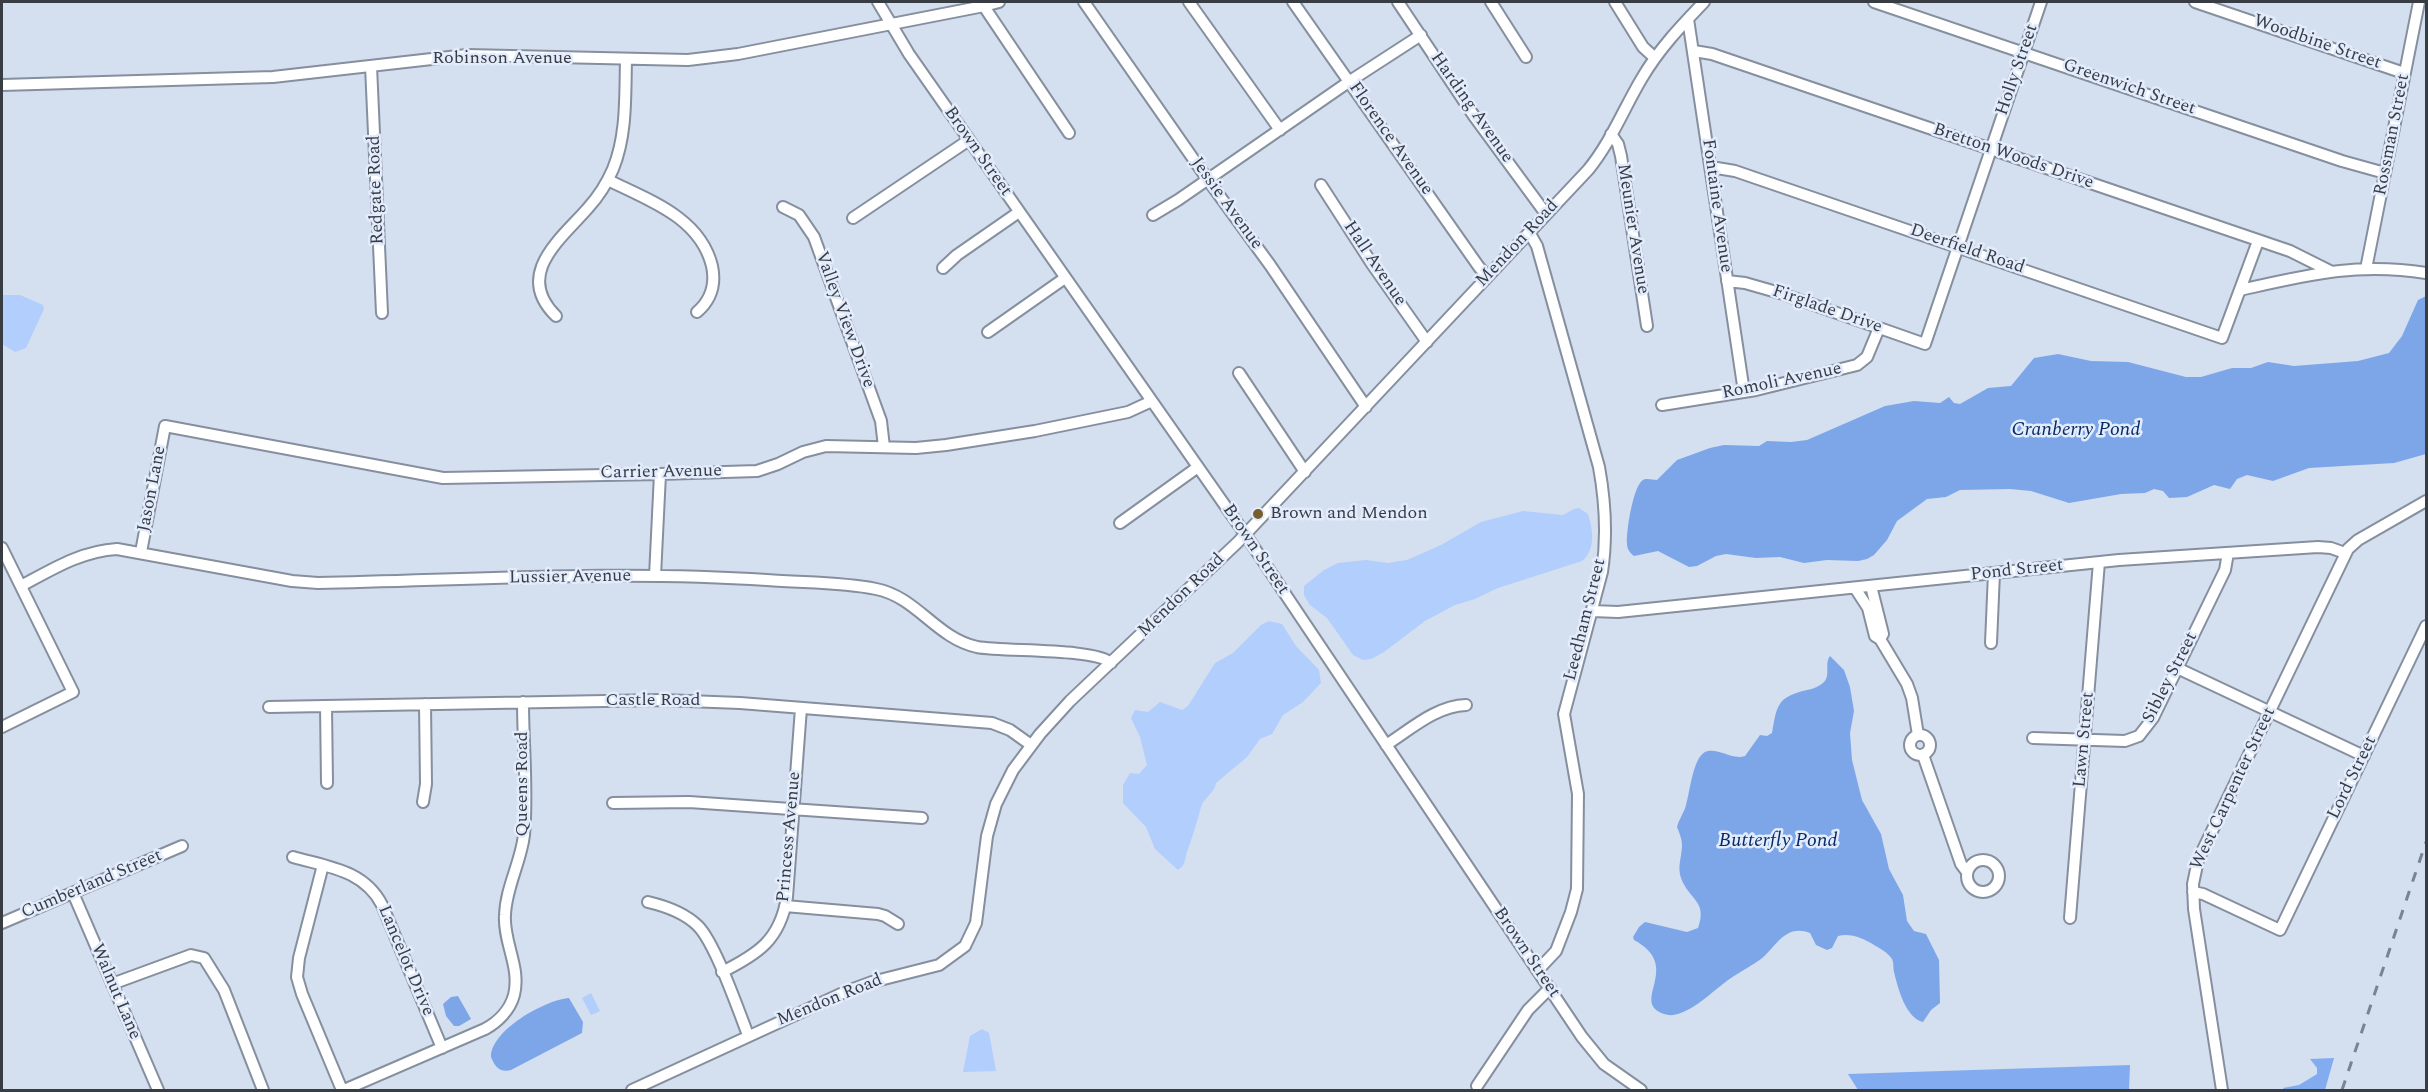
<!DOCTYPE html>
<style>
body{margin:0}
#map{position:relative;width:2428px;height:1092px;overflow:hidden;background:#d4dff0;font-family:Spectral,serif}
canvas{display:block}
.frame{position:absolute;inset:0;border:3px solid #383c43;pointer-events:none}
</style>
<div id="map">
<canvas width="2428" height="1092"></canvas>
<div class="frame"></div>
</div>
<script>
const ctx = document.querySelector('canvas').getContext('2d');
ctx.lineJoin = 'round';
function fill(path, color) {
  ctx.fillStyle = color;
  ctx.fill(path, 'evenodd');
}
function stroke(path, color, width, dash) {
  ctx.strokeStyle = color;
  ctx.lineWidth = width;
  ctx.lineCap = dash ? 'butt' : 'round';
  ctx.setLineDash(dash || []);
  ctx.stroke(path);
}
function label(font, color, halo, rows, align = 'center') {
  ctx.font = font + ' Spectral,serif';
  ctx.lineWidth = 5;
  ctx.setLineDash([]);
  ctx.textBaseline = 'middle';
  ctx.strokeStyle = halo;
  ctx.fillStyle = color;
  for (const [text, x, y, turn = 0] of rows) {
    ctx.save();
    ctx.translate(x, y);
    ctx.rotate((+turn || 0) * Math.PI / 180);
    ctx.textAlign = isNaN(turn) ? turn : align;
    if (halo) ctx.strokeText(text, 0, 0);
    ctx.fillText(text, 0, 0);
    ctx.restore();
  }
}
const green = new Path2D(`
 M2,295H20L43,305L44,309L26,348L15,352L2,344Z
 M1579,508L1588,514C1593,529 1596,550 1582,561L1498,588L1475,599L1455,605L1425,621L1384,652L1371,659L1363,660L1353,655L1327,618L1310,605L1304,595V586L1324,570L1338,563L1366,560L1388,563L1407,560L1441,545L1481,522L1523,511L1563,515L1574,509Z
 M1269,621L1282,624L1296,646L1319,670L1321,683L1303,702L1283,715L1272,734L1260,739L1247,757L1216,783C1215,793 1204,797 1201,807C1197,822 1193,835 1188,849C1184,858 1187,864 1178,870L1155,849L1146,827L1123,803V785L1130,773L1139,774L1147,765L1140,737L1131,718L1135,710L1148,712L1160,702L1182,710L1188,706L1215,663L1233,653L1261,625Z
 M591,993L600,1011L591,1015L582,998Z
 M982,1029L989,1033L996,1071L963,1072L970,1036Z`);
const forest = new Path2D(`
 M2334,1058L2325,1090H2284L2283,1088L2299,1085L2317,1074V1068L2310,1059Z
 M2130,1065L2129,1090H1858L1848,1074Z`);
const water = new Path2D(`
 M2426,296V454L2394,463L2309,468L2273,481L2247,475L2237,479L2230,489L2214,485L2187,497L2169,498L2163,491L2154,489L2145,493L2121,494L2069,503L2031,491L2010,489L1960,490L1946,497L1927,499L1897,521L1887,540L1874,555L1867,559L1858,561L1827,560L1804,563L1780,557L1756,558L1726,554L1716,556L1697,566L1689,567L1658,551L1634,556C1630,553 1627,549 1627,544C1626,532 1633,486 1643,480C1646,478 1653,480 1657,480L1677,460L1710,448L1724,445L1759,446L1767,441L1791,442L1807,440L1885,406L1914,401L1940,403L1949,397L1954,403L1960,404L1988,388L2011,386L2034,358L2058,354L2091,361L2128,362L2186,377H2201L2232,368H2251L2268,362L2294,366L2358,361L2389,353L2402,336L2418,300Z
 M1830,656L1844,670L1850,687L1854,711L1850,733L1852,760L1862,800L1881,834L1889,869L1903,895L1907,921L1914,931L1926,934L1939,960L1940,1003L1931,1010L1923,1022C1906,1018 1898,989 1894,972C1893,967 1894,963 1892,959C1887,951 1877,947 1869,942C1860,937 1849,933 1838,936L1832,948L1827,950L1816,945L1810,933C1785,923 1775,948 1761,959C1753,965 1743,970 1734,976C1717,986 1685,1022 1664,1014C1629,1002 1684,967 1634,940L1633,937L1639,927L1645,922L1687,932L1698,928C1708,901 1689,900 1681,878C1677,866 1682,857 1682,845C1682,839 1679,832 1677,827C1679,819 1684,813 1686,805C1690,793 1693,753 1708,751C1721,749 1732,760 1745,756L1760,735L1767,736L1772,733C1777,705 1777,697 1807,690C1813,689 1820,686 1824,682C1831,675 1824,664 1830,656Z
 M458,996L471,1019L459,1026H454L446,1016L443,1004L451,997Z
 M569,998L583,1022L582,1033L511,1070C500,1073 495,1067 491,1057C491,1030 545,1000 569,998Z`);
const minor = new Path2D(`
 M878,2L909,54L1245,534L1582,1037L1604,1064L1641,1090
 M981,2L1069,133
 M1084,2L1208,180L1270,265L1366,407
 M1189,2L1280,130
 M1293,2L1479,267L1487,276
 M1398,2L1474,116L1546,214
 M1491,2L1526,57
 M1615,2L1643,47L1655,58
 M1874,2L2342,161L2385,173
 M2195,2L2404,73
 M1688,19L1744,392
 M1694,51L1712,54L2290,251L2330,271
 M371,66L382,313
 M2,85L273,77L467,55L688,60L738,54L984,6L999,2
 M1611,134L1618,144L1621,156L1647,326
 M1711,167L1735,171L2222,338L2258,241
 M608,180C648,200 700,217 712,266C716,285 711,300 697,312
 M1321,185L1372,264L1427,342
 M783,207L799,215L814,237L881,421L884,447
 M1153,215L1178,200L1350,81L1421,35
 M853,218L969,140
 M1529,232L1537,246L1599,467C1605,500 1607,539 1602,572L1564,714L1578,794L1577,889L1571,912L1556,951L1538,970
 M943,268L957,255L1019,212
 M2366,269L2419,2
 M1727,281L1745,283L1780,293L1925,344L2041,2
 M2240,290C2307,275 2357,262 2426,273
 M556,316C513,274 562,238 588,208C598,197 607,183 613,169C627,135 625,96 626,60
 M988,332L1065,278
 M1239,373L1305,472
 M1662,405L1756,390L1857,365L1867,357L1879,328
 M1120,523L1198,467
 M2,548L73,692L2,727
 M141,552L165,426L443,478L660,474L757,471L778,464L803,452L826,446L916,448L946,445L1035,431L1128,412L1152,401
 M655,576L660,474
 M21,586C51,570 81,551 117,549L292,581L318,583C467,580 618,570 767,580C803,583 841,582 876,589C917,597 936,638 977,647C1004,652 1095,648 1111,663
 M1855,588L1868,608L1875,636L1880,639L1883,634L1871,586
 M1592,611L1618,612L2119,560L2318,547L2331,548L2345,553
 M1880,639L1907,684L1912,698L1918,735
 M1991,643L1994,573
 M2177,668L2364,756
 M326,706L327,783
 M269,707L662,700L740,703L992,723L1010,730L1031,745
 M1910 745a10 10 0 1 1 20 0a10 10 0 1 1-20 0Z
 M2033,738L2125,741L2139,736L2153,718L2225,570L2228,553
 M1386,745C1411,729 1436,706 1466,705
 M1923,755L1961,864L1967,872
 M423,802L426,784L425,704
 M613,803L689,802L922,818
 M293,857C328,867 364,870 382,905L442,1048
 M1967 876a16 16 0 1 1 32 0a16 16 0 1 1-32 0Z
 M323,865L299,958L297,977L302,994L342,1090
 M2193,892L2203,894L2280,930L2426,626
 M73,893L158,1090
 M648,902C665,906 685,913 698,926C715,943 738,1009 748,1035
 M785,906L878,914L885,916L898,924
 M2070,918L2099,562
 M2,923L182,846
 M722,972C758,954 780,940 787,897L801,708
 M112,984L191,955L204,958L224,990L263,1090
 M1477,1086L1528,1010L1550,988
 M344,1090L485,1029C498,1022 510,1010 514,995C521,967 503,942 505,915C506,887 521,862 524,835C528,792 523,746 523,702
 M632,1090L845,992L872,982L939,965L965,946L976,923L987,836L996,804L1013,770L1040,734L1070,701L1238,542L1588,170C1611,142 1624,108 1642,78C1659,49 1681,26 1704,2
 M2222,1090L2194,909L2193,884L2198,860L2348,549L2358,540L2426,501`);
const rail = new Path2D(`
 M2342,1090L2426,842`);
const markers = [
 [1258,514,6,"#785e2f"]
];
const streetNames = [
 ["Woodbine Street",2317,43,19],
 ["Robinson Avenue",502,59],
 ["Holly Street",2018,70,-71],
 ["Greenwich Street",2129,88,19],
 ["Harding Avenue",1471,108,55],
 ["Rossman Street",2393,135,-79],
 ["Florence Avenue",1390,139,55],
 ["Brown Street",977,152,55],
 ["Bretton Woods Drive",2013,157,19],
 ["Redgate Road",377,190,-92],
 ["Jessie Avenue",1226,204,54],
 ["Fontaine Avenue",1716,206,82],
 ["Meunier Avenue",1632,229,81],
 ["Mendon Road",1518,244,-47],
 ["Deerfield Road",1967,250,19],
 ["Hall Avenue",1374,264,56],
 ["Firglade Drive",1827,310,19],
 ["Valley View Drive",844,320,70],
 ["Romoli Avenue",1782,382,-12],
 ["Carrier Avenue",661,473,-1],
 ["Jason Lane",153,489,-79],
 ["Brown Street",1255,550,56],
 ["Pond Street",2017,571,-6],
 ["Lussier Avenue",570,578,-1],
 ["Mendon Road",1182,596,-44],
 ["Leedham Street",1586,620,-76],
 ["Sibley Street",2171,678,-63],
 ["Castle Road",653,701],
 ["Lawn Street",2085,740,-85],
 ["Lord Street",2353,778,-64],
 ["Queens Road",523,784,-90],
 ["West Carpenter Street",2234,789,-65],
 ["Princess Avenue",790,837,-85],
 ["Cumberland Street",92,885,-23],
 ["Brown Street",1526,953,56],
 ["Lancelot Drive",405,961,67],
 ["Walnut Lane",115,992,67],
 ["Mendon Road",830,1001,-22]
];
const poiNames = [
 ["Brown and Mendon",1270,514]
];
const waterNames = [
 ["Cranberry Pond",2076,431],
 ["Butterfly Pond",1778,842]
];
fill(green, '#b2cefc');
fill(forest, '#82acef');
fill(water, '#7da6e9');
stroke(minor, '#858f9e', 14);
stroke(minor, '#fff', 10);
stroke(rail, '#7c838e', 3, [10, 10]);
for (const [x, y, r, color] of markers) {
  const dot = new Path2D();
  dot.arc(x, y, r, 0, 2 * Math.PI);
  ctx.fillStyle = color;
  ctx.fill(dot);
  stroke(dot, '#e2ecfd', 2);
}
label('18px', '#383c43', '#e2ecfd', streetNames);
label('18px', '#383c43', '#e2ecfd', poiNames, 'left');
label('italic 20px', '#072b66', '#e2ecfd', waterNames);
</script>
